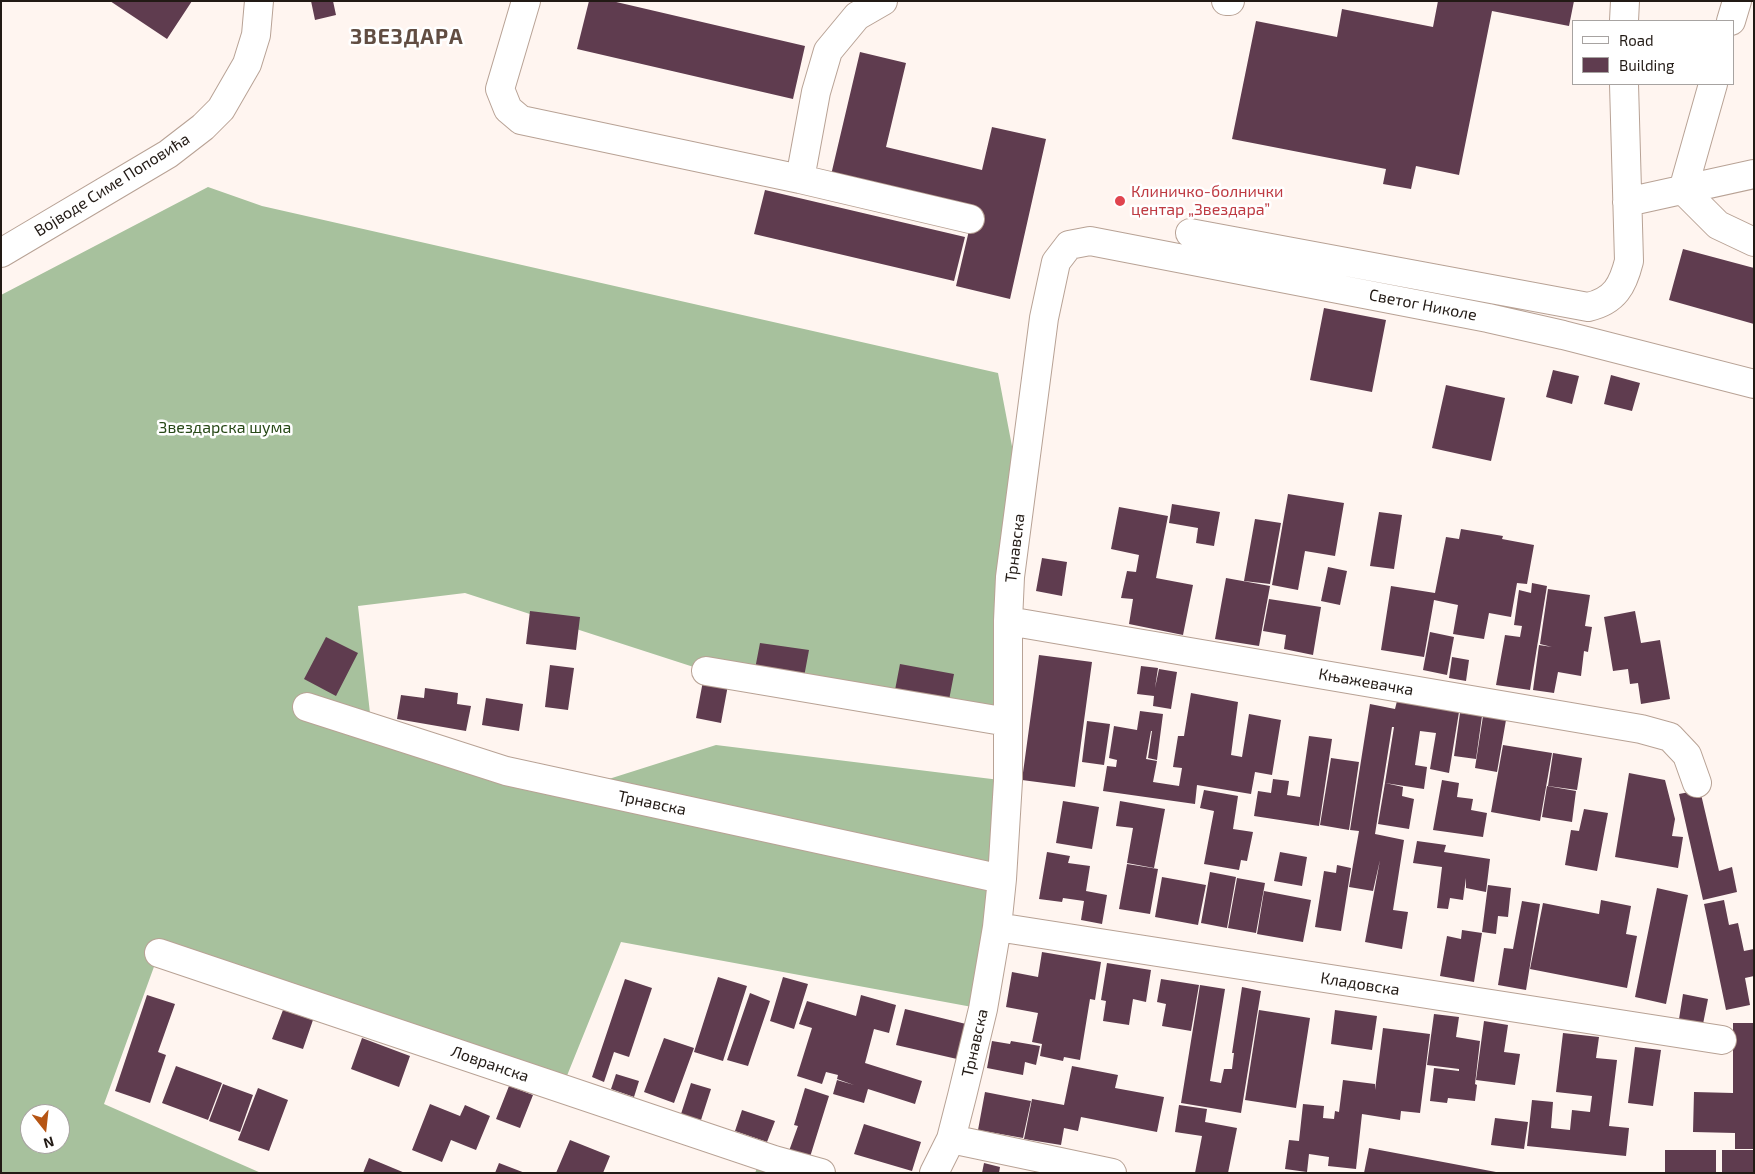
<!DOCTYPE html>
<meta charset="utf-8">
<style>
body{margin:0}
#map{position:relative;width:1755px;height:1174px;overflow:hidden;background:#fff5f0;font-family:"Exo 2",sans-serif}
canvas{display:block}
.frame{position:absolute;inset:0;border:2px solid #221a15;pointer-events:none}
.legend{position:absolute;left:1572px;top:20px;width:162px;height:65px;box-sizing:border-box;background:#fff;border:1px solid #a7a3a1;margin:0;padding:6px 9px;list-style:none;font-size:15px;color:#221a15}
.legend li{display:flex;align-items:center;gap:10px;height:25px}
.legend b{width:25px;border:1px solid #a7a3a1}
.north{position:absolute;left:20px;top:1104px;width:50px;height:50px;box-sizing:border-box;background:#fff;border:1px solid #a7a3a1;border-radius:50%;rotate:164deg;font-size:14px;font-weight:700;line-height:20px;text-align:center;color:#221a15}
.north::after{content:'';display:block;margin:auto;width:18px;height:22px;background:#b65514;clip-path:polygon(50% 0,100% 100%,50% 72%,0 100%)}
</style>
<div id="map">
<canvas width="1755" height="1174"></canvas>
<div class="frame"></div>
<ul class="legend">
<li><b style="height:6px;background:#fff"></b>Road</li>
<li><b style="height:14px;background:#5f3c4f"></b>Building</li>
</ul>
<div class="north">N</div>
</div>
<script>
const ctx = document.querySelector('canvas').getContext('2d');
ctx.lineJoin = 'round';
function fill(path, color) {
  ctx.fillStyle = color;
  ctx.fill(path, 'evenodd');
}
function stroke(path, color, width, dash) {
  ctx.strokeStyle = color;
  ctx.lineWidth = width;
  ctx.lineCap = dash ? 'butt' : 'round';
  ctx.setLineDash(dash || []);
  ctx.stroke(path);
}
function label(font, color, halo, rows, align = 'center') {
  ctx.font = font + ' "Exo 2",sans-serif';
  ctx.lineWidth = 5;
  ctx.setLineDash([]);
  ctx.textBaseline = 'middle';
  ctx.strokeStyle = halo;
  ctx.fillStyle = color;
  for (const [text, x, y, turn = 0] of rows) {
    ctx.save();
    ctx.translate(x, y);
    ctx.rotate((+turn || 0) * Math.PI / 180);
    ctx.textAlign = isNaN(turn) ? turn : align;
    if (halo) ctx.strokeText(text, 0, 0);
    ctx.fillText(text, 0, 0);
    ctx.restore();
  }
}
const forest = new Path2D(`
 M208,187L262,206L998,373L1019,483L1008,722L706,671L465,593L358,606L372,731L571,791L716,745L1008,781L983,1009L621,942L562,1088L821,1173H755L761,1159L159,953L104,1104L261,1173H1V295ZM30,1114H60V1144H30Z`);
const building = new Path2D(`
 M110,1H192L167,39Z
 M311,1H333L336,15L315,20Z
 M589,1H612L805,46L793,99L577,49Z
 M1438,1H1574L1569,26L1492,11L1459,175L1416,166L1411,189L1383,184L1386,169L1232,139L1256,21L1337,37L1342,9L1433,27Z
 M860,52L906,63L886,147L982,170L992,127L1046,139L1010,299L956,286L974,209L831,175Z
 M765,190L965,237L954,281L754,234Z
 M1683,249L1754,268V324L1669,300Z
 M1324,308L1386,320L1372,392L1310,380Z
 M1553,370L1579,376L1572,404L1546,397Z
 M1611,375L1640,383L1632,411L1604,404Z
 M1446,385L1505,398L1491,461L1432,448Z
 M1288,494L1344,503L1335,556L1305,551L1298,590L1272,585Z
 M1172,504L1220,512L1214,546L1196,543L1198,528L1169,523Z
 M1119,507L1168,516L1156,578L1193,585L1183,635L1129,624L1133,599L1121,598L1127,571L1136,572L1139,555L1111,549Z
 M1379,512L1402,515L1394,569L1370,566Z
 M1255,519L1281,523L1270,584L1244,581Z
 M1461,529L1503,536L1502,539L1534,545L1527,584L1517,583L1511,617L1489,613L1484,639L1453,634L1458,605L1434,600L1424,657L1381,650L1391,586L1435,593L1446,537L1459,539Z
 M1042,558L1067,562L1062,596L1036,591Z
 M1328,567L1347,571L1340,605L1321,601Z
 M1226,578L1270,586L1259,646L1215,639Z
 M1532,583L1547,586L1530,690L1496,685L1505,635L1520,637L1522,626L1514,625L1519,590L1531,593Z
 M1548,589L1590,595L1585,626L1592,627L1588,652L1584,651L1581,676L1558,672L1554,693L1533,690L1539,645L1552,647L1540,644Z
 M1269,599L1321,607L1313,655L1284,649L1286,635L1263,631Z
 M530,611L580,617L576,650L526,644Z
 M1635,611L1641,643L1660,640L1670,699L1641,704L1638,683L1630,684L1628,669L1613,671L1604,617Z
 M1430,632L1454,637L1447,675L1423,670Z
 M326,637L358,653L336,696L304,679Z
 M760,643L809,650L804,677L755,669Z
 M1039,655L1092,662L1075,787L1022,780Z
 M1452,657L1469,660L1466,681L1449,678Z
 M900,664L954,674L949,700L895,690Z
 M550,665L574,668L568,710L545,707Z
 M1141,666L1158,668L1155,688L1159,669L1177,672L1171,709L1153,706L1154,696L1137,694Z
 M703,681L728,685L721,723L696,718Z
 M425,688L458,693L457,704L471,706L466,731L397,719L401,695L424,698Z
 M1191,693L1238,702L1231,755L1242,757L1249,714L1281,720L1272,775L1255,772L1251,794L1197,785L1195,804L1103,791L1107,766L1116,767L1117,760L1109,758L1114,726L1137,730L1140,711L1163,714L1157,760L1148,758L1152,731H1151L1146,759L1157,761L1153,782L1179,786L1182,768L1173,767L1178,736H1184Z
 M486,698L523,704L519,731L482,725Z
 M1397,701L1459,712L1449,773L1430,769L1436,733L1420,731L1415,765L1427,767L1424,789L1385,783L1394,727H1392L1375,834L1404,840L1393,910L1408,912L1402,949L1365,942L1380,860L1373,891L1349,887L1359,831L1350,830L1370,704L1395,709Z
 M1460,713L1482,716L1476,759L1454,756Z
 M1483,716L1506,720L1497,772L1475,768Z
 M1087,721L1110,724L1104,765L1082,762Z
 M1309,736L1332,739L1319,826L1254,816L1258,791L1271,793L1273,779L1289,781L1287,795L1300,797Z
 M1503,745L1552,753L1540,821L1491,812Z
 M1553,753L1582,758L1577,790L1548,786Z
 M1331,758L1359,762L1349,830L1320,825Z
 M1629,773L1665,780L1675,819L1672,836L1683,837L1678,868L1615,857Z
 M1442,780L1459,783L1457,797L1473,799L1471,810L1487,813L1483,837L1433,830Z
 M1385,783L1403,787L1402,796L1414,799L1409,829L1378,824Z
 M1547,786L1576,791L1572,822L1542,817Z
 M1204,790L1238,796L1233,829L1253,832L1247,861L1241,860L1239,870L1204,864L1214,811L1200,808Z
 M1700,790L1719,871L1732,867L1737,892L1703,900L1679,794Z
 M1063,801L1099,807L1092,849L1056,843Z
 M1120,801L1165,809L1154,868L1127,863L1133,828L1116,826Z
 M1584,809L1608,813L1597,871L1565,865L1571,830L1579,831Z
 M1417,841L1446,845L1444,852L1490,859L1486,892L1466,888V878L1463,900L1450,898L1448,909L1437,908L1442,867L1413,863Z
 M1047,852L1070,856L1068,863L1090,866L1086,891L1107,895L1102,924L1081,920L1084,901L1063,898L1062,902L1039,899Z
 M1280,852L1307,857L1302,886L1274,881Z
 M1127,864L1158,869L1150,914L1119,909Z
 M1337,865L1351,868L1341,931L1315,927L1324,871L1336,873Z
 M1210,872L1236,877L1227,928L1201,923Z
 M1162,877L1206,885L1198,925L1155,917Z
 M1237,878L1265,883L1256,933L1228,928Z
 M1488,885L1511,888L1508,917L1498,916L1496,934L1482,932Z
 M1657,888L1688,895L1666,1004L1635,997Z
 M1264,891L1311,900L1303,942L1257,934Z
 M1601,900L1631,906L1626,934L1637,936L1627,988L1530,969L1543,903L1599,914Z
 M1724,900L1729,925L1738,923L1744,951L1754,949V976L1745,978L1750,1005L1726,1010L1704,904Z
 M1522,901L1540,904L1526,990L1498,985L1504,948L1513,949Z
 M1462,930L1482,933L1474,982L1440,976L1447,936L1461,939Z
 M1042,952L1101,962L1095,1000L1090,999L1080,1060L1064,1057L1063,1061L1040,1056L1042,1044L1032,1042L1038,1013L1006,1007L1012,972L1038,977Z
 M1107,963L1151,970L1146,1002L1133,999L1129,1025L1103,1021L1106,1001L1101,1000Z
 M718,977L747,986L723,1061L694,1052Z
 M783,977L808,984L794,1029L770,1021Z
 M625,979L652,988L629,1057L614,1052L604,1082L592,1077Z
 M1161,979L1199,985L1191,1031L1162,1026L1166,1004L1157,1002Z
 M1200,985L1225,989L1210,1081L1221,1083L1224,1069H1232L1234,1053H1232L1242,987L1261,991L1241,1113L1181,1103Z
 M750,993L770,1001L748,1066L727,1060Z
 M1683,994L1708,999L1703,1024L1679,1019Z
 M147,995L175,1004L158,1052L166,1055L150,1103L115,1091Z
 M861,995L896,1005L889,1033L874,1029L865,1063L922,1081L915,1104L868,1089L864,1103L833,1094L837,1080L854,1085L837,1079L838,1075L826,1072L822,1084L797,1076L812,1028L799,1024L807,1001L856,1016Z
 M905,1009L966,1024L957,1059L896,1045Z
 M283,1010L313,1020L303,1049L272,1039Z
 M1259,1010L1310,1018L1296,1108L1245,1100Z
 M1335,1010L1377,1016L1372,1050L1331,1044Z
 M1434,1014L1459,1017L1456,1037L1480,1041L1475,1084L1477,1085L1475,1101L1448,1098L1447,1103L1430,1101L1434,1068L1459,1071V1069L1427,1065Z
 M1484,1021L1508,1025L1504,1052L1520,1054L1515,1085L1476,1080Z
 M1733,1023H1754V1149H1735V1133L1693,1132L1694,1092L1733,1093Z
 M1383,1028L1430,1034L1420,1113L1401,1111L1400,1120L1362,1114L1356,1169L1328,1166L1329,1157L1309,1154L1307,1172L1285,1169L1289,1140L1299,1141L1303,1104L1324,1106L1323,1118L1334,1119L1335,1111L1339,1112L1343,1080L1375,1084V1090Z
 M1563,1033L1599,1037L1596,1058L1617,1060L1609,1126L1629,1128L1626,1156L1527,1146L1532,1100L1553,1102L1551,1128L1570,1130L1572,1110L1590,1112L1592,1096L1556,1092Z
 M362,1038L410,1056L399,1087L351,1069Z
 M664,1038L694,1048L674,1103L644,1092Z
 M992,1041L1010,1044L1011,1041L1040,1046L1036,1065L1025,1062L1023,1075L987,1068Z
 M1635,1047L1661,1050L1653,1106L1628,1103Z
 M176,1066L222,1083L208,1120L162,1103Z
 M1072,1066L1118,1075L1115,1088L1164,1097L1157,1132L1081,1117L1078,1131L1064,1128L1061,1145L1024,1139L1032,1099L1064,1105Z
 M616,1074L639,1081L634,1097L611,1089Z
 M691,1083L711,1089L701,1120L681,1114Z
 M223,1084L253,1095L240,1132L209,1121Z
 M509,1086L533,1095L520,1128L496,1119Z
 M258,1088L288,1100L269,1151L238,1140Z
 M805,1088L829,1096L810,1157L789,1151L798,1126L794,1125Z
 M985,1092L1031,1101L1023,1138L978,1130Z
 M430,1104L460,1116L465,1105L490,1116L476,1150L451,1140L442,1162L412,1150Z
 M1179,1105L1207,1109L1205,1122L1237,1128L1228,1173H1195L1202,1136L1175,1132Z
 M742,1110L775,1121L767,1142L735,1131Z
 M1495,1118L1528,1122L1524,1149L1491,1145Z
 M864,1124L921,1142L912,1171L854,1154Z
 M570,1140L610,1156L603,1173H556Z
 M1369,1148L1496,1172V1173H1364Z
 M1665,1150H1716V1173H1665Z
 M1722,1150H1754V1173H1722Z
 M369,1158L405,1173H363Z
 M499,1163L525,1173H495Z
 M984,1163L1000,1167L999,1173H982Z`);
const minor = new Path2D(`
 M526,1L500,89L508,109L521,120L800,179L970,219
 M1226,1H1230
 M1624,21L1625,1
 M1731,21L1737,1
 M1713,84L1683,190L1718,225L1754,242
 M800,179L816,92L828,51L857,16L883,1
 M1627,202L1754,174
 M1190,233L1588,307C1615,301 1623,285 1629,261L1624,84
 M1,253L168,154L203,127L221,109L247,64L256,35L259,1
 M1008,621L1641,729L1670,737L1687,755L1697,783
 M706,671L1008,722
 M307,707L506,771L1002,879
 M997,927L1722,1040
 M159,953L774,1160L821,1173
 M951,1139L1112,1173
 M934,1173L951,1139L962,1096L983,1009L997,927L1002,879L1008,781V621L1010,577L1044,318L1056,262L1069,245L1090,241L1488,318L1563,335L1754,384`);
const markers = [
 [1120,201,6,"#e0444e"]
];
const streetNames = [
 ["Војводе Симе Поповића",112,185,-32],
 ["Светог Николе",1423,305,11],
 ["Трнавска",1015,548,-83],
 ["Књажевачка",1366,682,10],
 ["Трнавска",652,803,12],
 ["Кладовска",1360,984,9],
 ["Трнавска",975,1043,-77],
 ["Ловранска",490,1064,19]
];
const healthNames = [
 ["Клиничко-болнички",1131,192],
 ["центар „Звездара”",1131,210]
];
const parkNames = [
 ["Звездарска шума",225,428]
];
const districtNames = [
 ["ЗВЕЗДАРА",407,37]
];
fill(forest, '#a7c19d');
fill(building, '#5f3c4f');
stroke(minor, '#b8a295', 30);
stroke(minor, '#fff', 28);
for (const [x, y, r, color] of markers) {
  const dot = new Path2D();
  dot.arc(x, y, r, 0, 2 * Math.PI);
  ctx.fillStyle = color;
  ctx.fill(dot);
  stroke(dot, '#fff', 2);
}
label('16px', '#221a15', '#fff', streetNames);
label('16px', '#be3a42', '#fff', healthNames, 'left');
label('16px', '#274917', '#fff', parkNames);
ctx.letterSpacing = '1px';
label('bold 21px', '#614d42', '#fff', districtNames);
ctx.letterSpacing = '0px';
</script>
